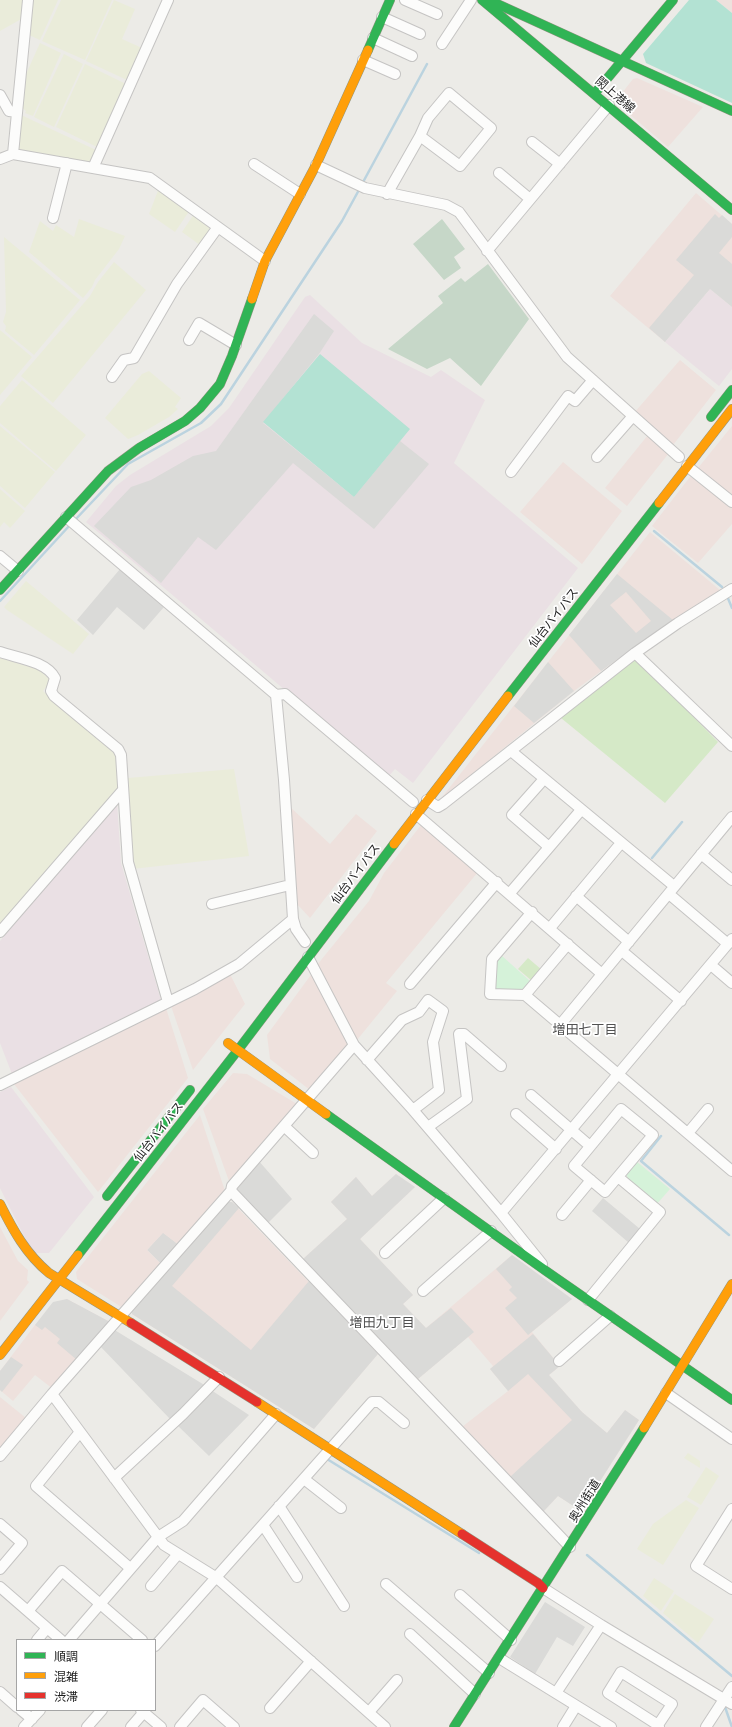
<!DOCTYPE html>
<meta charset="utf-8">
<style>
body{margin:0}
#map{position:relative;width:732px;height:1727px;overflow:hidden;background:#ecebe7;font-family:Figtree,"Noto Sans JP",sans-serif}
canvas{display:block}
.legend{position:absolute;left:16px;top:1639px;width:140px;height:72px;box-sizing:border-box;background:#fff;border:1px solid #a5a5a5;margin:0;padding:5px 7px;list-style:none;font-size:12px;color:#1e1e1e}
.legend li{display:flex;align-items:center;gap:8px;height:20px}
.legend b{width:20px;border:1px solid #a5a5a5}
</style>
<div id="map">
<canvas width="732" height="1727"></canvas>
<ul class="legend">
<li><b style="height:5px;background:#30b455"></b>順調</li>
<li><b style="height:5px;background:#ff9f0a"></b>混雑</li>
<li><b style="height:5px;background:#e5322d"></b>渋滞</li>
</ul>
</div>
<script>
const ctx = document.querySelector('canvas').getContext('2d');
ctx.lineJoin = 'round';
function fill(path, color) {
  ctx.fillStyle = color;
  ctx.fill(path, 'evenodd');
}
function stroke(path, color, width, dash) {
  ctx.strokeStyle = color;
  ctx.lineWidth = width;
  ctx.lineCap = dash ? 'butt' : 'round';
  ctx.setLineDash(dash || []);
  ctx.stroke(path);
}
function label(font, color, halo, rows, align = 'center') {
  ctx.font = font + ' Figtree,"Noto Sans JP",sans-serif';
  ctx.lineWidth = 3.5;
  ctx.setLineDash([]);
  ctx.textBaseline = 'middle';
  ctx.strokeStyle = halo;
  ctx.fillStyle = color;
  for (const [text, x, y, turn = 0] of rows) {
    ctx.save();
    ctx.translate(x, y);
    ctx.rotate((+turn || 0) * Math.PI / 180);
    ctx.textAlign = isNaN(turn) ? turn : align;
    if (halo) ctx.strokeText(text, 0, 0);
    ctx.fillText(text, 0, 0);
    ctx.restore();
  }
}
const residential = new Path2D(`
 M163,1232L179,1245L161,1264L147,1250Z`);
const commercial = new Path2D(`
 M716,0H732V13Z
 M637,78L703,107L668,147L615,102L633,79Z
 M696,193L732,224V307L710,289L665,342L610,296Z
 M680,360L716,390L673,445L634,413Z
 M732,426V496L698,468Z
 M648,435L669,453L627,506L605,488Z
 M563,462L622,511L582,564L520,512Z
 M690,477L696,478L732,506V524L698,563L652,526Z
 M650,532L720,590L641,642L574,691L439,801Z
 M289,806L330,844L356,814L377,831L310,918L296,903Z
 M421,825L427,827L478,872L386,983L397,991L357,1040L317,965L369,901L384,873Z
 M313,972L350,1046L310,1090L270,1059L267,1035Z
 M230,974L245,1004L193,1070L170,1003Z
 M166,1008L188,1078L98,1192L14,1084Z
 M233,1073L247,1074L297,1104L229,1181L203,1109Z
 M200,1115L225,1191L179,1245L163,1233L147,1250L161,1264L123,1308L77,1279L76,1272Z
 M396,1174L415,1187L360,1239L413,1295L403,1304L426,1328L512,1255L572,1299L532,1332L560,1366L549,1375L582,1412L607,1433L625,1410L639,1420L581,1511L558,1496L543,1512L462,1427L508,1391L490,1369L493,1366L468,1337L418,1379L303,1259L347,1219L331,1202L356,1177L372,1196Z
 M232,1202L378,1354L314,1429L132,1314Z
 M0,1227L18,1261L28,1270L27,1280L29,1282L0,1321Z
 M67,1299L110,1322L53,1389L35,1375L13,1401L0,1390V1371L35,1325Z
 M0,1397L26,1418L0,1449Z`);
const industrial = new Path2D(`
 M710,289L732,307V369L719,386L665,342Z
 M310,295L362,343L431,377L441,370L485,400L454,463L578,568L413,783L395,769L388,777L86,522L116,486L130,475L211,426L229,408L305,297Z
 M117,802L121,863L161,1000L12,1074L0,1043V941Z
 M11,1087L94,1197L49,1253H34L22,1232L0,1188V1092Z`);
const religious = new Path2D(`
 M715,214L719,218L722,215L732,224V237L719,253L732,264V307L710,289L665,342L649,328L694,275L676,260Z
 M314,314L334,331L319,354L263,423L354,497L400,441L429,464L374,529L293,463L216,550L198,537L161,583L94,526L131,487L151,480L193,456L216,451Z
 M120,569L164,607L144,630L117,607L93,635L77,620Z
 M617,574L673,620L601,671L569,635ZM626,592L651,621L636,633L610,605Z
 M548,662L574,691L534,723L514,706Z
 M258,1160L292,1199L268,1223L236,1188Z
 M396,1174L415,1187L360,1239L413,1295L403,1304L426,1328L451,1308L474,1332L418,1379L303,1259L347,1219L331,1202L356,1177L372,1196Z
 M603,1198L640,1229L629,1243L592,1211Z
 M228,1202H232L239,1208L172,1286L251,1350L309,1281L378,1354L314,1429L132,1314V1311Z
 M512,1255L572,1299L528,1335L505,1308L517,1298L509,1290L512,1287L496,1269Z
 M67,1299L110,1322L77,1360L57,1343L60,1339L45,1327L42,1330L35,1325L53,1302Z
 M113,1329L206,1386L170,1419L99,1345Z
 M533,1334L560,1366L549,1375L582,1412L607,1433L625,1410L639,1420L581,1511L558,1496L543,1512L510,1477L572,1420L528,1374L508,1391L490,1369Z
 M11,1357L23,1365L2,1392L0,1390V1371Z
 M211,1390L249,1415L209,1456L176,1424Z
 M545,1602L585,1627L573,1646L557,1637L535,1674L510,1657Z`);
const farmland = new Path2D(`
 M0,0H24L23,18L0,31Z
 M32,0H58L40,40L29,35Z
 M61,0H112L85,60L42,41Z
 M114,0L135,9L122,39L142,48L127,80L86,61Z
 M40,43L61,53L33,116L25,113L26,111L21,107L22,83Z
 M64,54L83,64L54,127L34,117Z
 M85,64L126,84L97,147L56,127Z
 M19,114L96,150L90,162L88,164L18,151L16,149Z
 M159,188L190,210L175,232L149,214Z
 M194,214L213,227L200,245L182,232Z
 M79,219L125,236L119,249L95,280L92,287L83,298L29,252L40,221L53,231L56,225L74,237Z
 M4,237L80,300L34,355L5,331L6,326L3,322L6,312Z
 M114,262L146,290L53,403L21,376L90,296L98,282Z
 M0,330L32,357L0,395Z
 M149,371L181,398L175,407L178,409L169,417L138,435L128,439L105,418L142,374Z
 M22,380L86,435L56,471L0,423V406Z
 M0,426L55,472L25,508L0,486Z
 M0,489L25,511L10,528L4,522L0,527Z
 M26,581L89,634L73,654L7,610L4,607Z
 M0,658L40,670L51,681L43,691L116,755L118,788L0,924Z
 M234,769L249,856L132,869L128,778Z
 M688,1453L700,1461V1468L684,1458Z
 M706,1467L719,1476L701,1505L687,1497Z
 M686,1500L699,1508L663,1565L637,1549L653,1524Z
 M654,1578L674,1591L661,1611L643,1596Z
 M675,1594L714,1619L698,1643L663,1613Z`);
const grass = new Path2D(`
 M635,657L718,742L665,803L561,718Z
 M528,958L542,970L532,981L518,969Z`);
const cemetery = new Path2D(`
 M442,219L465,249L454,257L461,268L444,280L413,244Z
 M488,264L529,319L481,386L450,358L427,369L388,349L443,303L438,296L461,278L465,282Z`);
const park = new Path2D(`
 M501,955L531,982L523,991L494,990L496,960Z
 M636,1161L670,1189L656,1205L628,1180L626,1172Z`);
const pitch = new Path2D(`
 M689,0H716L732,13V103L646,63L643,54Z
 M320,354L410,429L354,497L263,422Z`);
const stream = new Path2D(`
 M362,184L427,64
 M74,521L128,464L201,423L221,404L342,221L360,188
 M654,531L722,587
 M727,596L732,608
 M0,601L70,525
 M652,858L682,822
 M661,1136L641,1161L729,1235
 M327,1459L479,1553
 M587,1555L732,1676
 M725,1707L732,1727`);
const street = new Path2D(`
 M28,0L13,154L93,168L168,0
 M405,0L437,14
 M382,17L420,34
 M373,38L412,56
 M442,44L471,0
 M363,60L395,74
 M0,95L9,111L17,112
 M532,142L560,164
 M0,159L13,154
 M254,164L300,194
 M316,165L365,188L446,205L459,212L567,357L679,457
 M93,168L150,178L265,261
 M499,173L530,199
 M387,194L420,136L428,118L449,93L491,128L460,166L420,136
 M53,218L67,163
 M487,251L609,105
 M189,340L199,323L236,345
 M112,377L124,360L134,358L177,284L218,227
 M597,457L633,416
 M687,466L732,502
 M511,472L568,396L575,401L593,380
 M66,517L276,695L285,694L413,802
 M0,556L18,571
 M0,652C17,658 46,661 55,678L51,691L54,696L118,749L121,755L128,862L168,1002
 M635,653L732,746
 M276,695L284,780L293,919L296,929L305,942
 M511,751L674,886
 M544,779L512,815L549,847
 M427,800L438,807L443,804L635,653L678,623L732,589
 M416,814L602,974
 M701,854L732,880
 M510,893L581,810
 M669,894L728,944
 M576,896L629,942
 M212,904L290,885
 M532,912L492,959L490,994L525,995L732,1171
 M550,928L621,843
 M0,932L123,790
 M622,951L681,1001
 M308,957L354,1045L413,1110L501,1213L542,1264
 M711,965L732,983
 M410,984L497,882
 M525,995L568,944
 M560,1025L732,817
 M367,1060L402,1020L419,1012L428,1000L443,1011L433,1042L439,1090L413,1110
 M0,1085L195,989L239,964L293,919
 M531,1095L590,1146
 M621,1109L653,1135L605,1192L574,1166Z
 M516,1114L556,1149
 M284,1126L313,1153
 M428,1127L467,1099L459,1034H464L501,1066
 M688,1133L708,1109
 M231,1191L570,1547
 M501,1213L732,939
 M562,1215L591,1180
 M385,1253L444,1198
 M423,1291L491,1231
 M588,1300L660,1212L618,1177
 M559,1361L610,1316
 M666,1393L732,1439
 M52,1394L164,1545L217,1578L385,1727
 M80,1432L36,1486L130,1568
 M0,1456L52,1394L231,1191L232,1186L354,1045
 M114,1478L183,1414L219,1377
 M304,1479L341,1508
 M279,1506L344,1606
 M732,1509L696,1566L732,1589
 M0,1524L22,1543L0,1569
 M263,1525L297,1577
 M386,1584L489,1673
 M151,1586L178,1554
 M0,1587L61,1640
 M543,1588L601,1625L732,1704
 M460,1595L511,1640
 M28,1611L62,1571L142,1640
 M410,1634L475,1694
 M37,1640L47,1628
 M69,1640L158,1537L183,1521L276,1414
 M155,1646L372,1402H379L404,1423
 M499,1658L611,1727
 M0,1692L17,1707
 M556,1693L601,1625
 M270,1708L311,1661
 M21,1710L32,1719
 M141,1710L161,1727
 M369,1712L397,1680
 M658,1725L608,1693L621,1672L672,1704L658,1725L659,1727
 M24,1727L40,1710
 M87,1727L102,1710
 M131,1727L144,1712
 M180,1727L203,1700L234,1727
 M563,1727L576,1706
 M706,1727L732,1687`);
const fast = new Path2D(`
 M482,0L732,210
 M493,2L732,111
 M368,50L390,0
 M595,93L673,0
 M711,417L732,390
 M0,590L108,471L139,448L185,421L200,408L220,384L232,356L252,299
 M508,696L659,503
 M326,1114L546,1271L732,1400
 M107,1196L190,1090
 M78,1255L238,1050L394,844
 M454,1727L644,1428`);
const slow = new Path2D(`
 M252,299L265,261L316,165L368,50
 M659,503L732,409
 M394,844L508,696
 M228,1043L326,1114
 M0,1204C13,1230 26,1254 49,1273L131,1323
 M0,1355L78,1255
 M257,1402L462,1534
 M644,1428L732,1284`);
const jam = new Path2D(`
 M131,1323L257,1402
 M462,1534L538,1583L543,1588`);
const streetNames = [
 ["閖上港線",615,95,41],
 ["仙台バイパス",554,618,-52],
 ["仙台バイパス",356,874,-53],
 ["仙台バイパス",159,1132,-52],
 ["奥州街道",585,1501,-58]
];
const neighbourhoodNames = [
 ["増田七丁目",585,1030],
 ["増田九丁目",382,1323]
];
fill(residential, '#dbdad8');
fill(commercial, '#eee1dd');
fill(industrial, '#eae0e4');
fill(religious, '#dadad8');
fill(farmland, '#eaecda');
fill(grass, '#d5e9c7');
fill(cemetery, '#c6d7c8');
fill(park, '#d5f2d9');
fill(pitch, '#b3e2d3');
stroke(stream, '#bbd3df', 2.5);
stroke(street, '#c5c4c3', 12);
stroke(fast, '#929580', 10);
stroke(slow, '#929580', 10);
stroke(jam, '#929580', 10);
stroke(street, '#fcfcfb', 10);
stroke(fast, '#30b455', 9);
stroke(slow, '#ff9f0a', 9);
stroke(jam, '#e5322d', 9);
label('12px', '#1e1e1e', '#fff', streetNames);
label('13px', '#515151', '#fff', neighbourhoodNames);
</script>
